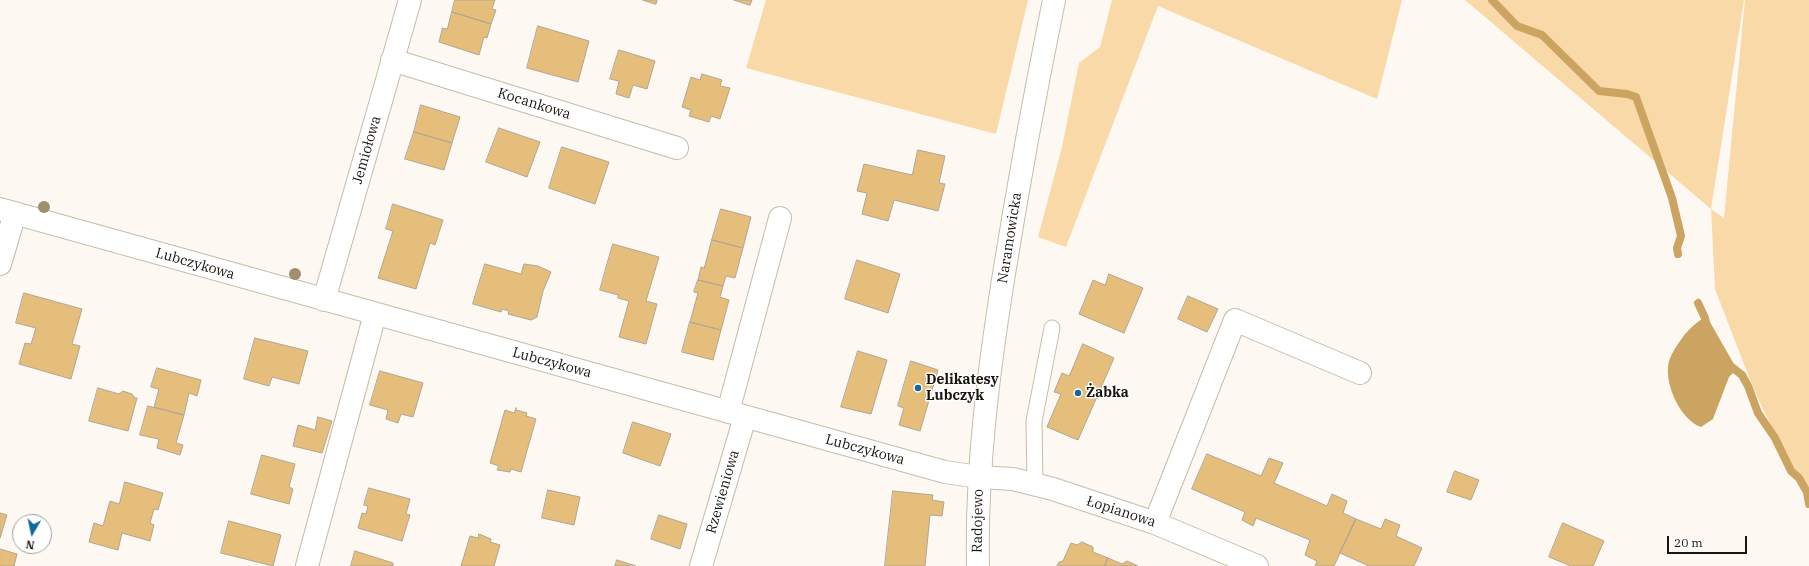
<!DOCTYPE html>
<meta charset="utf-8">
<style>
body{margin:0}
#map{position:relative;width:1809px;height:566px;overflow:hidden;background:#fdf8f1;font-family:"IBM Plex Serif",serif}
canvas{display:block}
.north{position:absolute;left:12px;top:514px;width:40px;height:40px;box-sizing:border-box;background:#fff;border:1px solid #a3a19f;border-radius:50%;rotate:189deg;font-size:11px;font-weight:700;line-height:16px;text-align:center;color:#19150f}
.north::after{content:'';display:block;margin:auto;width:14px;height:18px;background:#116899;clip-path:polygon(50% 0,100% 100%,50% 72%,0 100%)}
.scale{position:absolute;left:1667px;top:536px;width:80px;height:18px;box-sizing:border-box;border:2px solid #19150f;border-top:0;padding-left:5px;font-size:12px;line-height:14px;white-space:nowrap;color:#19150f;-webkit-text-stroke:3px #fff;paint-order:stroke}
</style>
<div id="map">
<canvas width="1809" height="566"></canvas>
<div class="north">N</div>
<div class="scale">20 m</div>
</div>
<script>
const ctx = document.querySelector('canvas').getContext('2d');
ctx.lineJoin = 'round';
function fill(path, color) {
  ctx.fillStyle = color;
  ctx.fill(path, 'evenodd');
}
function stroke(path, color, width, dash) {
  ctx.strokeStyle = color;
  ctx.lineWidth = width;
  ctx.lineCap = dash ? 'butt' : 'round';
  ctx.setLineDash(dash || []);
  ctx.stroke(path);
}
function label(font, color, halo, rows, align = 'center') {
  ctx.font = font + ' "IBM Plex Serif",serif';
  ctx.lineWidth = 3;
  ctx.setLineDash([]);
  ctx.textBaseline = 'middle';
  ctx.strokeStyle = halo;
  ctx.fillStyle = color;
  for (const [text, x, y, turn = 0] of rows) {
    ctx.save();
    ctx.translate(x, y);
    ctx.rotate((+turn || 0) * Math.PI / 180);
    ctx.textAlign = isNaN(turn) ? turn : align;
    if (halo) ctx.strokeText(text, 0, 0);
    ctx.fillText(text, 0, 0);
    ctx.restore();
  }
}
const green = new Path2D(`
 M766,0H1028L996,134L746,68Z
 M1112,0H1402L1377,99L1158,6L1066,247L1038,237L1062,147L1079,63L1100,47Z
 M1465,0H1744L1711,209L1724,218L1745,0H1809V506L1754,390L1715,289L1711,209Z`);
const water = new Path2D(`
 M1707,317L1738,371L1733,373L1729,377L1713,419L1701,427C1681,420 1666,387 1668,367C1669,355 1678,344 1685,334C1691,328 1699,319 1707,317Z`);
const stream = new Path2D(`
 M1492,0L1517,26L1542,35L1599,91L1627,94L1636,97L1672,198L1681,236L1677,248L1678,254
 M1698,303L1705,318L1707,328
 M1729,365L1742,375L1748,386L1758,413L1775,438L1791,471L1799,478L1807,492L1809,504`);
const building = new Path2D(`
 M455,0H495L492,9L496,10L491,24L452,12Z
 M643,0H657L656,4Z
 M734,0H752L750,5Z
 M452,12L491,24L487,38L484,37L479,55L439,42L442,30V28L447,29Z
 M538,26L589,41L578,82L527,68Z
 M619,50L655,61L647,89L633,85L629,98L616,94L619,81L610,79Z
 M702,74L722,80L720,86L730,88L720,119L711,116L709,122L689,116L691,110L682,107L691,77L700,80Z
 M421,105L460,117L452,143L414,132Z
 M499,128L540,142L527,177L486,162Z
 M414,132L452,143L444,170L405,159Z
 M562,147L609,162L595,204L549,188Z
 M918,150L945,156L939,183L945,184L938,211L894,200L888,221L862,214L867,193L857,191L864,164L912,175Z
 M393,204L443,220L435,245L430,243L416,289L378,278L393,231L386,229Z
 M721,209L751,217L743,248L712,240Z
 M712,240L743,248L735,278L726,276L723,286L698,280L701,267L704,268Z
 M613,244L659,257L646,301L657,304L646,344L619,337L629,301L618,298V295L600,290Z
 M857,260L900,274L888,313L845,299Z
 M485,264L521,274L524,264L538,266L551,272L543,291L537,317L531,320L508,314L509,311L502,309L501,312L473,304Z
 M1109,274L1143,288L1124,333L1079,314L1093,280L1105,285Z
 M698,280L723,286L720,297L729,300L721,330L690,322L698,293L694,292Z
 M24,293L82,309L72,344L80,346L71,379L19,364L25,343L31,344L36,328L16,323Z
 M1188,296L1218,309L1207,332L1178,319Z
 M690,322L721,330L713,360L682,352Z
 M255,338L308,351L299,384L272,377L269,386L244,379Z
 M1083,344L1114,358L1078,440L1047,427L1061,394L1054,392L1062,373L1069,376Z
 M858,351L887,360L871,414L841,407Z
 M911,361L938,370L920,431L899,425L904,408L898,406Z
 M157,368L201,380L197,396L189,393L184,415L154,407L159,389L151,387Z
 M380,371L423,383L413,417L401,414L398,423L386,419L388,410L370,405Z
 M98,388L119,394L123,391L132,394L135,398H137L128,431L89,421Z
 M148,406L184,415L176,443L183,445L180,455L157,448L159,439L140,435Z
 M516,408V410L527,413L526,416L536,419L521,472L511,469L510,472L497,470L499,466L490,463L505,410L514,413Z
 M318,417L332,421L322,453L293,446L298,425L315,430Z
 M633,422L671,434L660,466L623,453Z
 M1207,454L1261,476L1269,458L1283,463L1274,483L1327,506L1332,494L1347,501L1343,513L1356,519L1334,566H1315L1317,561L1305,555L1310,540L1256,518L1253,526L1242,520L1245,512L1192,489Z
 M262,455L295,464L289,487L293,489L289,504L251,494Z
 M1455,471L1479,480L1471,500L1447,492Z
 M125,482L163,493L158,510L154,509L150,523L154,525L150,541L122,533L118,550L89,542L94,523L103,526L110,501L119,504Z
 M369,488L410,499L406,514L410,515L402,541L358,528L362,513L366,514L368,506L364,505Z
 M548,490L580,497L574,525L542,518Z
 M893,491L933,495L932,500L944,502L942,516L930,515L925,566H885Z
 M0,513L7,515L0,538Z
 M659,515L687,524L680,549L651,539Z
 M1356,519L1381,529L1385,519L1400,525L1396,536L1422,548L1414,566H1369L1340,553Z
 M229,521L281,535L273,566L221,553Z
 M1563,523L1604,541L1593,566H1571L1549,557Z
 M479,534L491,539L490,542L500,545L494,566H461L470,536L478,538Z
 M1082,542L1093,547V552L1108,558L1105,566H1057L1059,562L1063,561L1071,543L1077,545Z
 M0,549L17,554L14,566H0Z
 M355,551L393,563V566H351Z
 M1108,558L1122,564L1127,561L1138,566H1105Z
 M617,560L636,566H615Z`);
const service = new Path2D(`
 M1035,484L1034,421L1052,328`);
const minor = new Path2D(`
 M392,60L677,148
 M0,209L945,472L979,477L1013,479L1053,489L1155,523L1257,566
 M0,264L15,213
 M324,300L410,0
 M728,412L780,218
 M1155,523L1235,320L1360,373
 M307,566L375,314
 M701,566L745,417`);
const tertiary = new Path2D(`
 M978,566C976,470 988,375 1003,280C1018,186 1035,93 1054,0`);
const trees = [
 [44,207],
 [295,274]
];
const markers = [
 [918,388,4,"#116899"],
 [1078,393,4,"#116899"]
];
const streetNames = [
 ["Kocankowa",534,104,17],
 ["Jemiołowa",367,150,-74],
 ["Naramowicka",1010,238,-81],
 ["Lubczykowa",195,264,16],
 ["Lubczykowa",552,363,15],
 ["Lubczykowa",865,450,15],
 ["Rzewieniowa",723,492,-74],
 ["Łopianowa",1121,512,18],
 ["Radojewo",978,521,-89]
];
const poiNames = [
 ["Delikatesy",926,380],
 ["Lubczyk",926,396],
 ["Żabka",1086,393]
];
fill(green, '#f8d9a7');
fill(water, '#cba462');
stroke(stream, '#cba462', 8);
fill(building, '#e6be7c');
stroke(building, '#b1a594', 1);
stroke(service, '#c7bcaa', 17);
stroke(minor, '#c7bcaa', 24);
stroke(tertiary, '#c7bcaa', 24);
stroke(service, '#fff', 15);
stroke(minor, '#fff', 22);
stroke(tertiary, '#fff', 22);
ctx.fillStyle = '#a08f6d';
for (const [x, y] of trees) {
  ctx.beginPath();
  ctx.arc(x, y, 6, 0, 2 * Math.PI);
  ctx.fill();
}
for (const [x, y, r, color] of markers) {
  const dot = new Path2D();
  dot.arc(x, y, r, 0, 2 * Math.PI);
  ctx.fillStyle = color;
  ctx.fill(dot);
  stroke(dot, '#fff', 1.5);
}
label('14px', '#19150f', '#fff', streetNames);
label('bold 14px', '#19150f', '#fff', poiNames, 'left');
</script>
